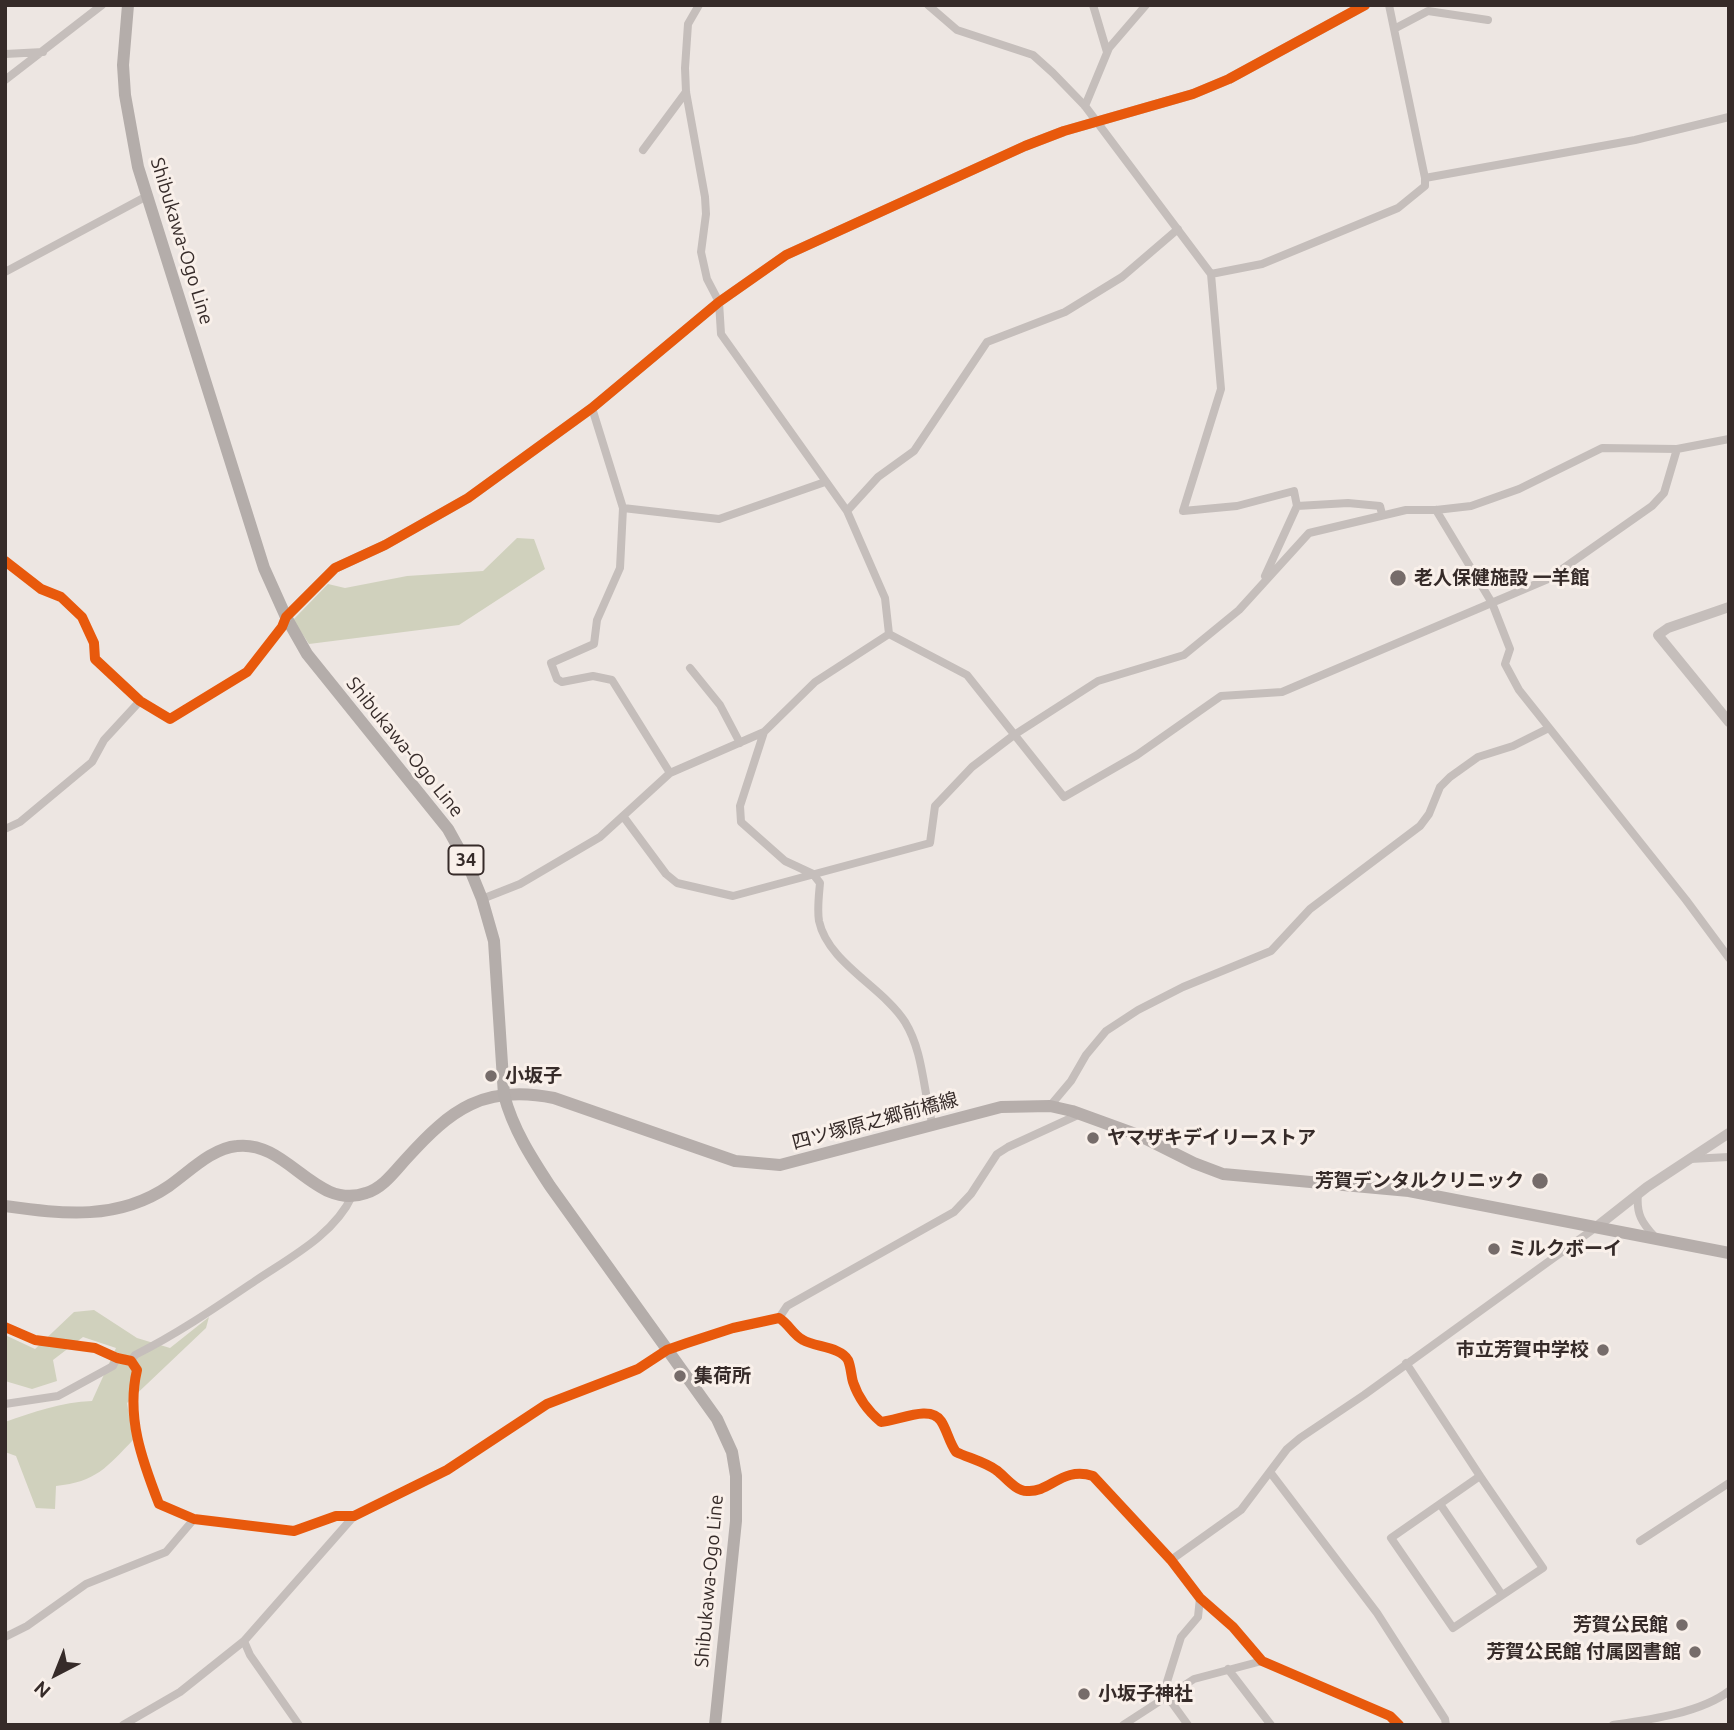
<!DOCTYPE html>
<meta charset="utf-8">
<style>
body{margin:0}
#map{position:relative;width:1734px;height:1730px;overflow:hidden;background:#ede6e2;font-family:Ubuntu,sans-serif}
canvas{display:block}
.frame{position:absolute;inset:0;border:7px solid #362b29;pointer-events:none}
.north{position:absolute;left:21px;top:1639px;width:70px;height:70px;-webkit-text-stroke:5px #f9f0ea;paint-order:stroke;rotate:222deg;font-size:19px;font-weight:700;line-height:28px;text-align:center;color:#362b29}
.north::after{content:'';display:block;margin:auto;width:24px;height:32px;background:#362b29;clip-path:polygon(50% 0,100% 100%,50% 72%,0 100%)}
</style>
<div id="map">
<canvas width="1734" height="1730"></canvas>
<div class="frame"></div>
<div class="north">N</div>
</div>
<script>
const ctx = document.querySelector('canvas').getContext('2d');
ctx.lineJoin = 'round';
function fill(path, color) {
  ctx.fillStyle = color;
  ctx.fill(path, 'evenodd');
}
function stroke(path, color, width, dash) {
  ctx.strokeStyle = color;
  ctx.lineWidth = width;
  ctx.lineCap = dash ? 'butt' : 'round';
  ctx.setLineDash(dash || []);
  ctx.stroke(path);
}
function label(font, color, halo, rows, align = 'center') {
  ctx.font = font + ' Ubuntu,"Noto Sans JP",sans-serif';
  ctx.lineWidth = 6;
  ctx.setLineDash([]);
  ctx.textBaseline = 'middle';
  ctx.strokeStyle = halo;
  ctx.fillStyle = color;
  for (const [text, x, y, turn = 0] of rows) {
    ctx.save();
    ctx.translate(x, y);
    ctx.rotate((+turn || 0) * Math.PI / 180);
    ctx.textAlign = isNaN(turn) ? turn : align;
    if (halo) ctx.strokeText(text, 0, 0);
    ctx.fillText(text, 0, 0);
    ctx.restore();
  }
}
const green = new Path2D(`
 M517,538L534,539L545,569L459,625L309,644L293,620L328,584L345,588L407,576L483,571Z
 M94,1310L137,1338L170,1348L209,1317L206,1328L127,1403L133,1440C107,1467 96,1482 56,1486L55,1509L36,1508L16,1456L5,1452V1422C33,1412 62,1402 92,1401L116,1348L83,1337L53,1360L57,1381L32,1389L5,1381V1335L35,1349L74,1312Z`);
const minor = new Path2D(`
 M699,5L688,24L685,68L686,92L705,197L706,214L701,252L707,279L719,302L721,334L847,511L885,598L889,634
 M928,5L957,30L1033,55L1053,73L1085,106L1211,274L1221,389L1183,511L1237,506L1294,491L1297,506L1265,576
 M1093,5L1107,52
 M1394,29L1428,11L1488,20
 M5,54L43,52
 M5,80L102,5
 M1085,106L1109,48L1146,5
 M643,150L686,92
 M1425,178L1635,140L1729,117
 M5,272L147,196
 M1211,274L1262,264L1398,208L1425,186V178L1389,5
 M592,408L623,508L620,568L597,620L594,644L551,663L557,679L562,682L593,676L612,680L670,773
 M1297,506L1348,503L1380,506L1382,514
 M623,508L719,519L825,482
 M1436,510L1492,603L1510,649L1505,664L1519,690L1686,900L1729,958
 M847,511L878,477L914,451L987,342L1065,312L1122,277L1178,229
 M5,561L41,589L61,597L82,617L94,643L95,659L140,701L170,719L247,672L282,627L286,617
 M889,634L967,675L1064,797L1137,755L1221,696L1282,692L1548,579L1652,506L1664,493L1677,449
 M690,668L720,705L740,743
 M764,732L740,806L741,822L785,861L813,874L820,883C819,895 817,909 819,921C828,963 883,987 905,1022C924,1053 923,1092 933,1126
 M623,816L666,874L677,883L733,896L930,843L935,806L972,767L1014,735L1098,681L1184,655L1239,610L1309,533L1406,510H1436L1471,506L1519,489L1602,448L1677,449L1729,439
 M5,829L20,822L92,762L104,740L140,701
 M482,899L520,884L600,837L670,773L764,732L815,682L889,634
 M1050,1106L1071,1081L1086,1055L1106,1031L1138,1010L1183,987L1271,951L1310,909L1420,826L1429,814L1440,787L1450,777L1478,757L1513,746L1549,728
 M1690,1159L1729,1157
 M1638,1194C1636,1214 1642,1223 1655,1237
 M779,1318L787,1306L954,1212L971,1194L997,1154L1008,1147L1080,1114
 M5,1327L35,1340L95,1348L117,1358L131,1361L137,1370C126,1417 142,1460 159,1504L194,1519L294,1531L336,1516H354L447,1470L547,1404L638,1369L667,1350L687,1343L733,1328L779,1318C789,1324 793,1335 803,1340C815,1347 841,1347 848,1360C851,1367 851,1375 853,1382C858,1397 869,1412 881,1422C898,1421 930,1404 941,1421C947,1430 949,1442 956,1452C969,1458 985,1462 996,1470C1005,1476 1015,1491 1027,1491C1050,1493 1062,1466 1093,1476L1171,1560L1200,1598L1233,1627L1262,1661L1390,1716L1399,1725
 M131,1361L135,1355C177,1334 215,1308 255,1281C289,1258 334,1235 352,1196
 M1406,1363L1480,1476
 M5,1404L58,1396L113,1366L117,1358
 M1270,1472L1377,1613L1445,1719L1446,1725
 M1480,1476L1543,1568L1453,1628L1391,1538Z
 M1440,1504L1502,1595
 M1640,1541L1729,1483
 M1171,1560L1241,1510L1287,1449L1300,1438L1364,1395L1595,1228
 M5,1637L27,1626L86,1584L166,1552L194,1519
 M244,1641L250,1655L299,1725
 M1228,1669L1271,1725
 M123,1725L180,1692L244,1641L354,1516
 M1123,1725L1194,1679L1262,1661
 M1188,1725L1167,1696L1166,1685L1181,1637L1198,1617L1200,1598
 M1613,1725C1648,1720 1701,1713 1729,1691`);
const tertiary = new Path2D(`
 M1729,607L1668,628L1658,635L1729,722
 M286,617L335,568L385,545L468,498L592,408L719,302L786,255L1025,146L1064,131L1193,94L1229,79L1365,5
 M1595,1228L1647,1187L1729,1133`);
const secondary = new Path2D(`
 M5,1206C63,1214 118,1221 169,1186C189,1172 212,1148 237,1146C288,1140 315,1211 366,1193C383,1188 395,1171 406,1159C451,1109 484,1084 554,1098L735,1161L780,1165L1001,1107L1050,1106L1072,1111L1138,1135L1194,1163L1223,1174L1409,1191L1729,1253`);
const primary = new Path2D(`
 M128,5L123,65L125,95L138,167L264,568L286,617L307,654L448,829L469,867L482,899L494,941L504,1095C513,1129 531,1157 550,1186L717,1419L732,1452L736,1476V1521L715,1725`);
const cycleway = new Path2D(`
 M5,561L41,589L61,597L82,617L94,643L95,659L140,701L170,719L247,672L282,627L286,617L335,568L385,545L468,498L592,408L719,302L786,255L1025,146L1064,131L1193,94L1229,79L1365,5
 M5,1327L35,1340L95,1348L117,1358L131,1361L137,1370C126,1417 142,1460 159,1504L194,1519L294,1531L336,1516H354L447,1470L547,1404L638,1369L667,1350L687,1343L733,1328L779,1318C789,1324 793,1335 803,1340C815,1347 841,1347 848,1360C851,1367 851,1375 853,1382C858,1397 869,1412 881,1422C898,1421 930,1404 941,1421C947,1430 949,1442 956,1452C969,1458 985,1462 996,1470C1005,1476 1015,1491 1027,1491C1050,1493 1062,1466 1093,1476L1171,1560L1200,1598L1233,1627L1262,1661L1390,1716L1399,1725`);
const markers = [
 [1398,578,9,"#766c6a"],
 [491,1076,7,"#766c6a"],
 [1093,1138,7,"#766c6a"],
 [1540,1181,9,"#766c6a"],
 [1494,1249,7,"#766c6a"],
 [1603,1350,7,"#766c6a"],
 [680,1376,7,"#766c6a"],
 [1682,1625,7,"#766c6a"],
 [1695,1652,7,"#766c6a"],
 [1084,1694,7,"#766c6a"]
];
const shields = [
 [466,860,35]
];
const shieldNames = [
 ["34",466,860]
];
const streetNames = [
 ["Shibukawa-Ogo Line",182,241,73],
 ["Shibukawa-Ogo Line",405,747,51],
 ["四ツ塚原之郷前橋線",875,1121,-15],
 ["Shibukawa-Ogo Line",709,1581,-85]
];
const poiNames = [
 ["老人保健施設 一羊館",1414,578],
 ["小坂子",505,1076],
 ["ヤマザキデイリーストア",1107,1138],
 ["芳賀デンタルクリニック",1524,1181,"right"],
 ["ミルクボーイ",1508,1249],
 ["市立芳賀中学校",1589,1350,"right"],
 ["集荷所",694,1376],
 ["芳賀公民館",1668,1625,"right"],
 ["芳賀公民館 付属図書館",1681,1652,"right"],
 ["小坂子神社",1098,1694]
];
fill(green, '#d0d1bd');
stroke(minor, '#c5bebb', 8);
stroke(tertiary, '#c5bebb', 10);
stroke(secondary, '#b6aeab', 12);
stroke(primary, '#b4adaa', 12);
stroke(cycleway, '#e8590c', 10);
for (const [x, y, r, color] of markers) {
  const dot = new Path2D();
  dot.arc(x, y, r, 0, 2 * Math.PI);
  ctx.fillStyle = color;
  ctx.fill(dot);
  stroke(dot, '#f9f0ea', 2.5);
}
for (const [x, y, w] of shields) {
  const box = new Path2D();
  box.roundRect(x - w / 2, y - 14.5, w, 29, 5);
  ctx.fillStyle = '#f9f0ea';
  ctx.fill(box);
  stroke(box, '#362b29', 2);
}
label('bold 18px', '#362b29', null, shieldNames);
label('19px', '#362b29', '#f9f0ea', streetNames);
label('bold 19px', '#362b29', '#f9f0ea', poiNames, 'left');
</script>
